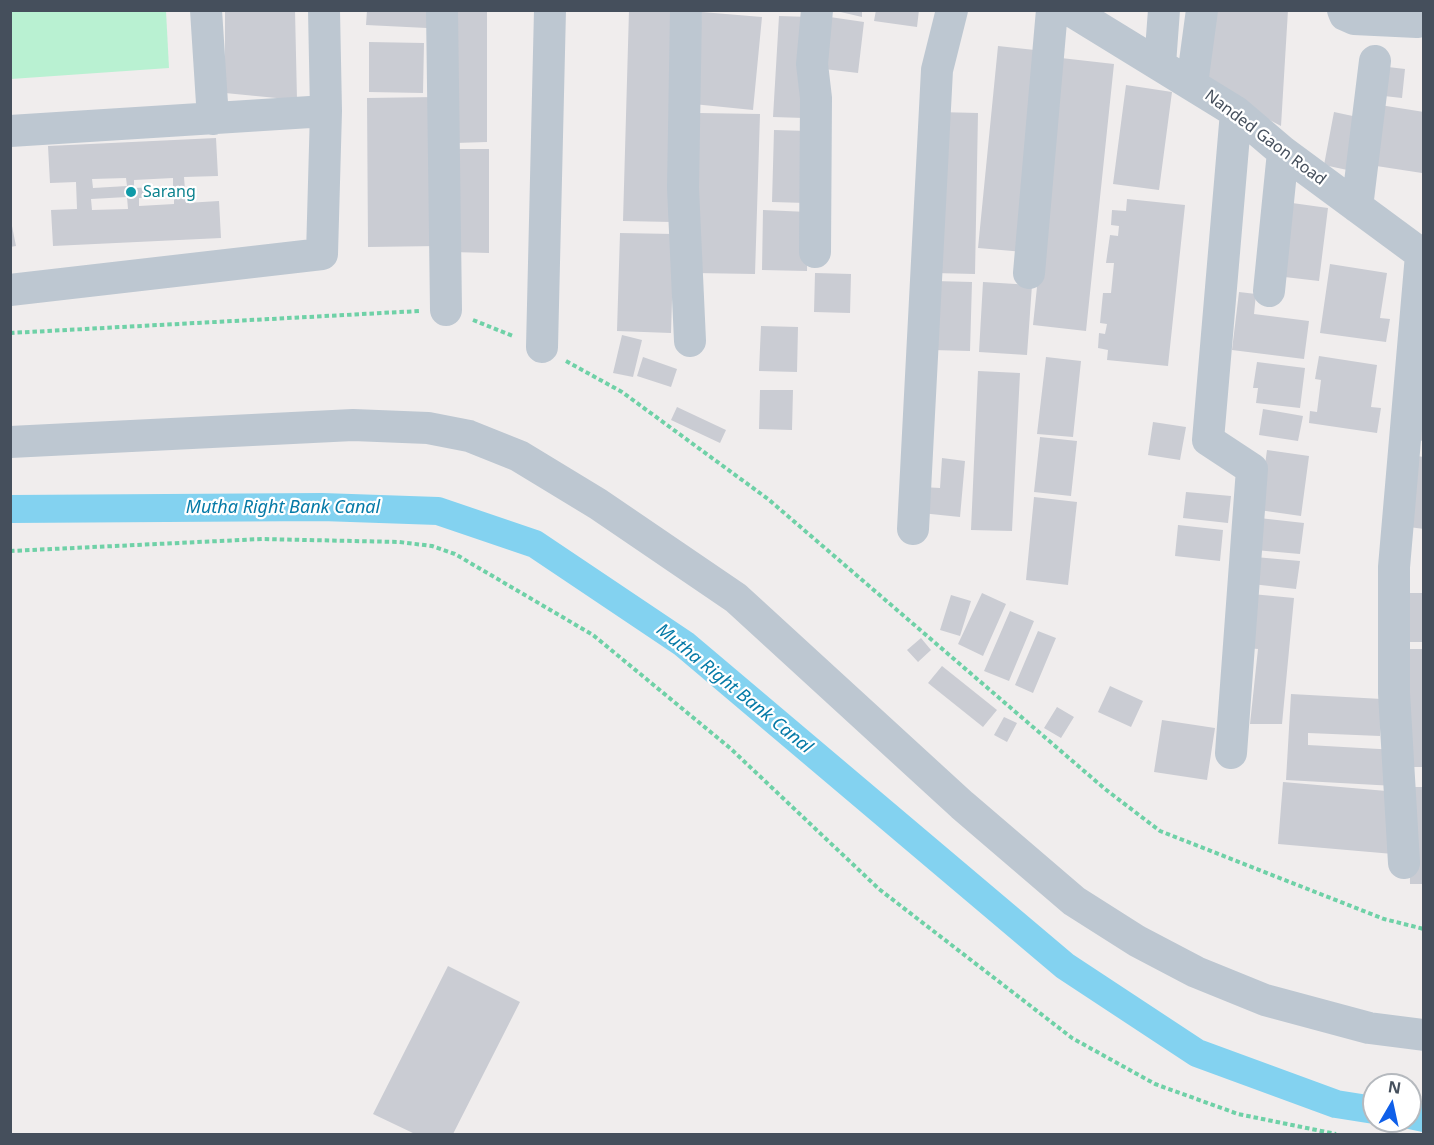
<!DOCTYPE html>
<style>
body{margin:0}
#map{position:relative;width:1434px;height:1145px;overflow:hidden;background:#f0eded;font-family:"Noto Sans",sans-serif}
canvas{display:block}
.frame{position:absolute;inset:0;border:12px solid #454f5c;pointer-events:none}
.north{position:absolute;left:1362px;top:1073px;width:60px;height:60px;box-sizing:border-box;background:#fff;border:2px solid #b5b9be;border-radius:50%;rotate:9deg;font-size:16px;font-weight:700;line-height:24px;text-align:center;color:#454f5c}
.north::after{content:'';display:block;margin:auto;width:21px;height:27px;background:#0f5fe9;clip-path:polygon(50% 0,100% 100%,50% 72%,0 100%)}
</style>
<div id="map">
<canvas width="1434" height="1145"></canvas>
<div class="frame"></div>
<div class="north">N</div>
</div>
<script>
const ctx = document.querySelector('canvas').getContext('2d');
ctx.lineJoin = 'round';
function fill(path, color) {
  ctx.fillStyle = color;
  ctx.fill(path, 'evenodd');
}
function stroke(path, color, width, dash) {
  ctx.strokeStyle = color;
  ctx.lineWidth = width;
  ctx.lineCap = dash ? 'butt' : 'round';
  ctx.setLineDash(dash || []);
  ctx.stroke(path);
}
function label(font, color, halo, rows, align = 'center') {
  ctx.font = font + ' "Noto Sans",sans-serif';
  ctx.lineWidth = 4.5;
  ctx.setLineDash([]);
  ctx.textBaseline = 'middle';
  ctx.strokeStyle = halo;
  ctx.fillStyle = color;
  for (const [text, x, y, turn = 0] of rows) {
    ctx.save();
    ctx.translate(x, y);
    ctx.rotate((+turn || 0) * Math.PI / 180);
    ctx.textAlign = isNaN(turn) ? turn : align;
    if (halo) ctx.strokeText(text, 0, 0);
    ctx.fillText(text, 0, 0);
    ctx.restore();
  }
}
const green = new Path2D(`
 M11,10L166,11L169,68L11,79Z`);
const canal = new Path2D(`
 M10,509L322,507L438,511L535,544L684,644L1065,966L1197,1053L1336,1104L1374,1110
 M1410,1115L1424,1118`);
const building = new Path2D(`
 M225,10H295L297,100L225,93Z
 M367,10H427V28L366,25Z
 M454,10H487V142L455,143Z
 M629,10H678L672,222L623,221Z
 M832,10H862V17Z
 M876,10H919L917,27L874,21Z
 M1209,10H1288L1281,126L1205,86Z
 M702,12L762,17L753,110L693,104Z
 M779,16L810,17L804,118L773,117Z
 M823,16L864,22L858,73L816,68Z
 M369,42L424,43L423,93L369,92Z
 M998,46L1044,51L1024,252L978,248Z
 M1061,58L1114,64L1086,331L1033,325Z
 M1388,67L1405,69L1402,98L1384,96Z
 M1126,85L1172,92L1159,190L1113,184Z
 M437,97L438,246L368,247L367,98Z
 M1380,105L1424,112L1422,173L1370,165Z
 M937,112L978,113L975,274L934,273Z
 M1334,112L1362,118L1352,171L1324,165Z
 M699,113L760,114L755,274L695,273Z
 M774,130L808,131L806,203L772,202Z
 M216,138L218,176L184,177L186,203L219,201L221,238L53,246L51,210L77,209L76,182L50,183L48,146ZM126,178L127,186L93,188L92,179ZM173,178V186L134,188V180ZM174,196V204L139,206V198ZM127,197L128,209L92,210L91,199Z
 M453,149H489V253L452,252Z
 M1127,199L1185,205L1168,366L1107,360L1108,350L1098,348L1099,333L1105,334L1107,324L1100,323L1103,293H1111L1114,263H1106L1110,235L1118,236L1119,226L1111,225L1112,210L1126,211Z
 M1285,202L1328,208L1319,281L1276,276Z
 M763,210L808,212L807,271L762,270Z
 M10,216L16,246L10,247Z
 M620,233L674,234L671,333L617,331Z
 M1330,264L1387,273L1380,318L1390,319L1386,342L1320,333Z
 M815,273L851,274L850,313L814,312Z
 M935,281L972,282L970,351L932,350Z
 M983,282L1032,285L1027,355L979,352Z
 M1239,292L1256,294L1254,314L1309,321L1304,359L1232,350Z
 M761,326L798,327L797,372L759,371Z
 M622,335L642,340L633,377L613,373Z
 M1319,356L1377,365L1371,407L1381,408L1377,433L1309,423L1310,411L1317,412L1321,380L1315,379Z
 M643,357L677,369L671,387L637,376Z
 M1046,357L1081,361L1073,437L1037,434Z
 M1257,362L1305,368L1300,408L1256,403L1258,388H1253Z
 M978,371L1020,373L1012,531L971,530Z
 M760,390H793L792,430L759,429Z
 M1424,401V441L1415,440Z
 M677,407L726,430L720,443L671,420Z
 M1263,409L1303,416L1298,441L1259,435Z
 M1153,422L1186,427L1180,460L1148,455Z
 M1040,437L1077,441L1071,496L1034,492Z
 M1267,450L1309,456L1301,516L1259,510Z
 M1417,456L1424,457V529L1409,527Z
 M942,458L965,461L960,517L921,513L923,487L940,488Z
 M1186,492L1231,496L1228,523L1183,518Z
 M1034,497L1077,502L1068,585L1026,580Z
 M1259,518L1304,523L1300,554L1255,550Z
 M1178,525L1223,530L1220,561L1175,556Z
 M1255,557L1300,561L1296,589L1252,584Z
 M982,593L1006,604L983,656L958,644Z
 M1402,593H1424V642H1402Z
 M1252,594L1294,598L1282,724H1250L1258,649L1247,648Z
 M951,595L971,601L960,636L940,630Z
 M1010,611L1034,621L1009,681L984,671Z
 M1038,631L1056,638L1033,693L1015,685Z
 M921,638L931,650L918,662L907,650Z
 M1404,649H1424V767H1404Z
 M942,666L997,710L983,727L928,683Z
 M1110,686L1143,701L1131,727L1098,712Z
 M1291,694L1382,699L1380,736L1308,733V745L1397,750L1395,786L1286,780Z
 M1057,707L1074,717L1061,738L1044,728Z
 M1004,717L1017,723L1007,742L994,735Z
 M1162,720L1215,728L1207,780L1154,772Z
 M1283,782L1398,792L1393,854L1278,844Z
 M1409,787H1424V884H1410Z
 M448,966L520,1002L453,1134H415L373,1114Z`);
const path = new Path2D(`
 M473,320L513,336
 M10,333L419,311
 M566,361L622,392L768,499L1105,789L1160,831L1384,919L1424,929
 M10,551L262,539L399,542L432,546L455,554L593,635L730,748L879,889L1072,1038L1155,1084L1238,1114L1336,1134`);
const street = new Path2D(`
 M206,10L213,119
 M442,10L446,310
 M686,10L683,188L690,341
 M1070,10L1236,112L1283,152L1424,256
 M1343,10L1345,15L1354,19L1417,22L1422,21L1424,18
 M1160,64L1164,10
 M1192,84L1202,10
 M10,131L326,111
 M1357,207L1375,61
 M815,252L816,98L812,64L817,10
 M1029,273L1052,10
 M10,290L322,254L326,111L324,10
 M1269,291L1283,152
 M542,347L550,10
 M10,442L353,425L428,428L469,436L519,456L598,504L736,598L962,805L1074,901L1137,941L1196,972L1265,1000L1369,1028L1424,1035
 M913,529L937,70L952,10
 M1231,753L1252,469L1208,440L1236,112
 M1404,863L1394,693V567L1421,255`);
const markers = [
 [131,192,6,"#0f9aa8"]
];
const streetNames = [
 ["Nanded Gaon Road",1265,138,37]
];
const cultureNames = [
 ["Sarang",143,192]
];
const waterNames = [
 ["Mutha Right Bank Canal",283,508],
 ["Mutha Right Bank Canal",734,689,39]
];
fill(green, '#b9f1d2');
stroke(canal, '#83d2f0', 28);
fill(building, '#caccd3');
stroke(path, '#6fd1a7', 4, [4.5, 3]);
stroke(street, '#bdc7d1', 32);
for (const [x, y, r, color] of markers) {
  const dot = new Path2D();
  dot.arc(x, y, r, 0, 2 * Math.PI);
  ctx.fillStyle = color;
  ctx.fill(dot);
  stroke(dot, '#fff', 2);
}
label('16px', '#454f5c', '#fff', streetNames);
label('16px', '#0d838f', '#fff', cultureNames, 'left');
label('italic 18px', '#057aa7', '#fff', waterNames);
</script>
